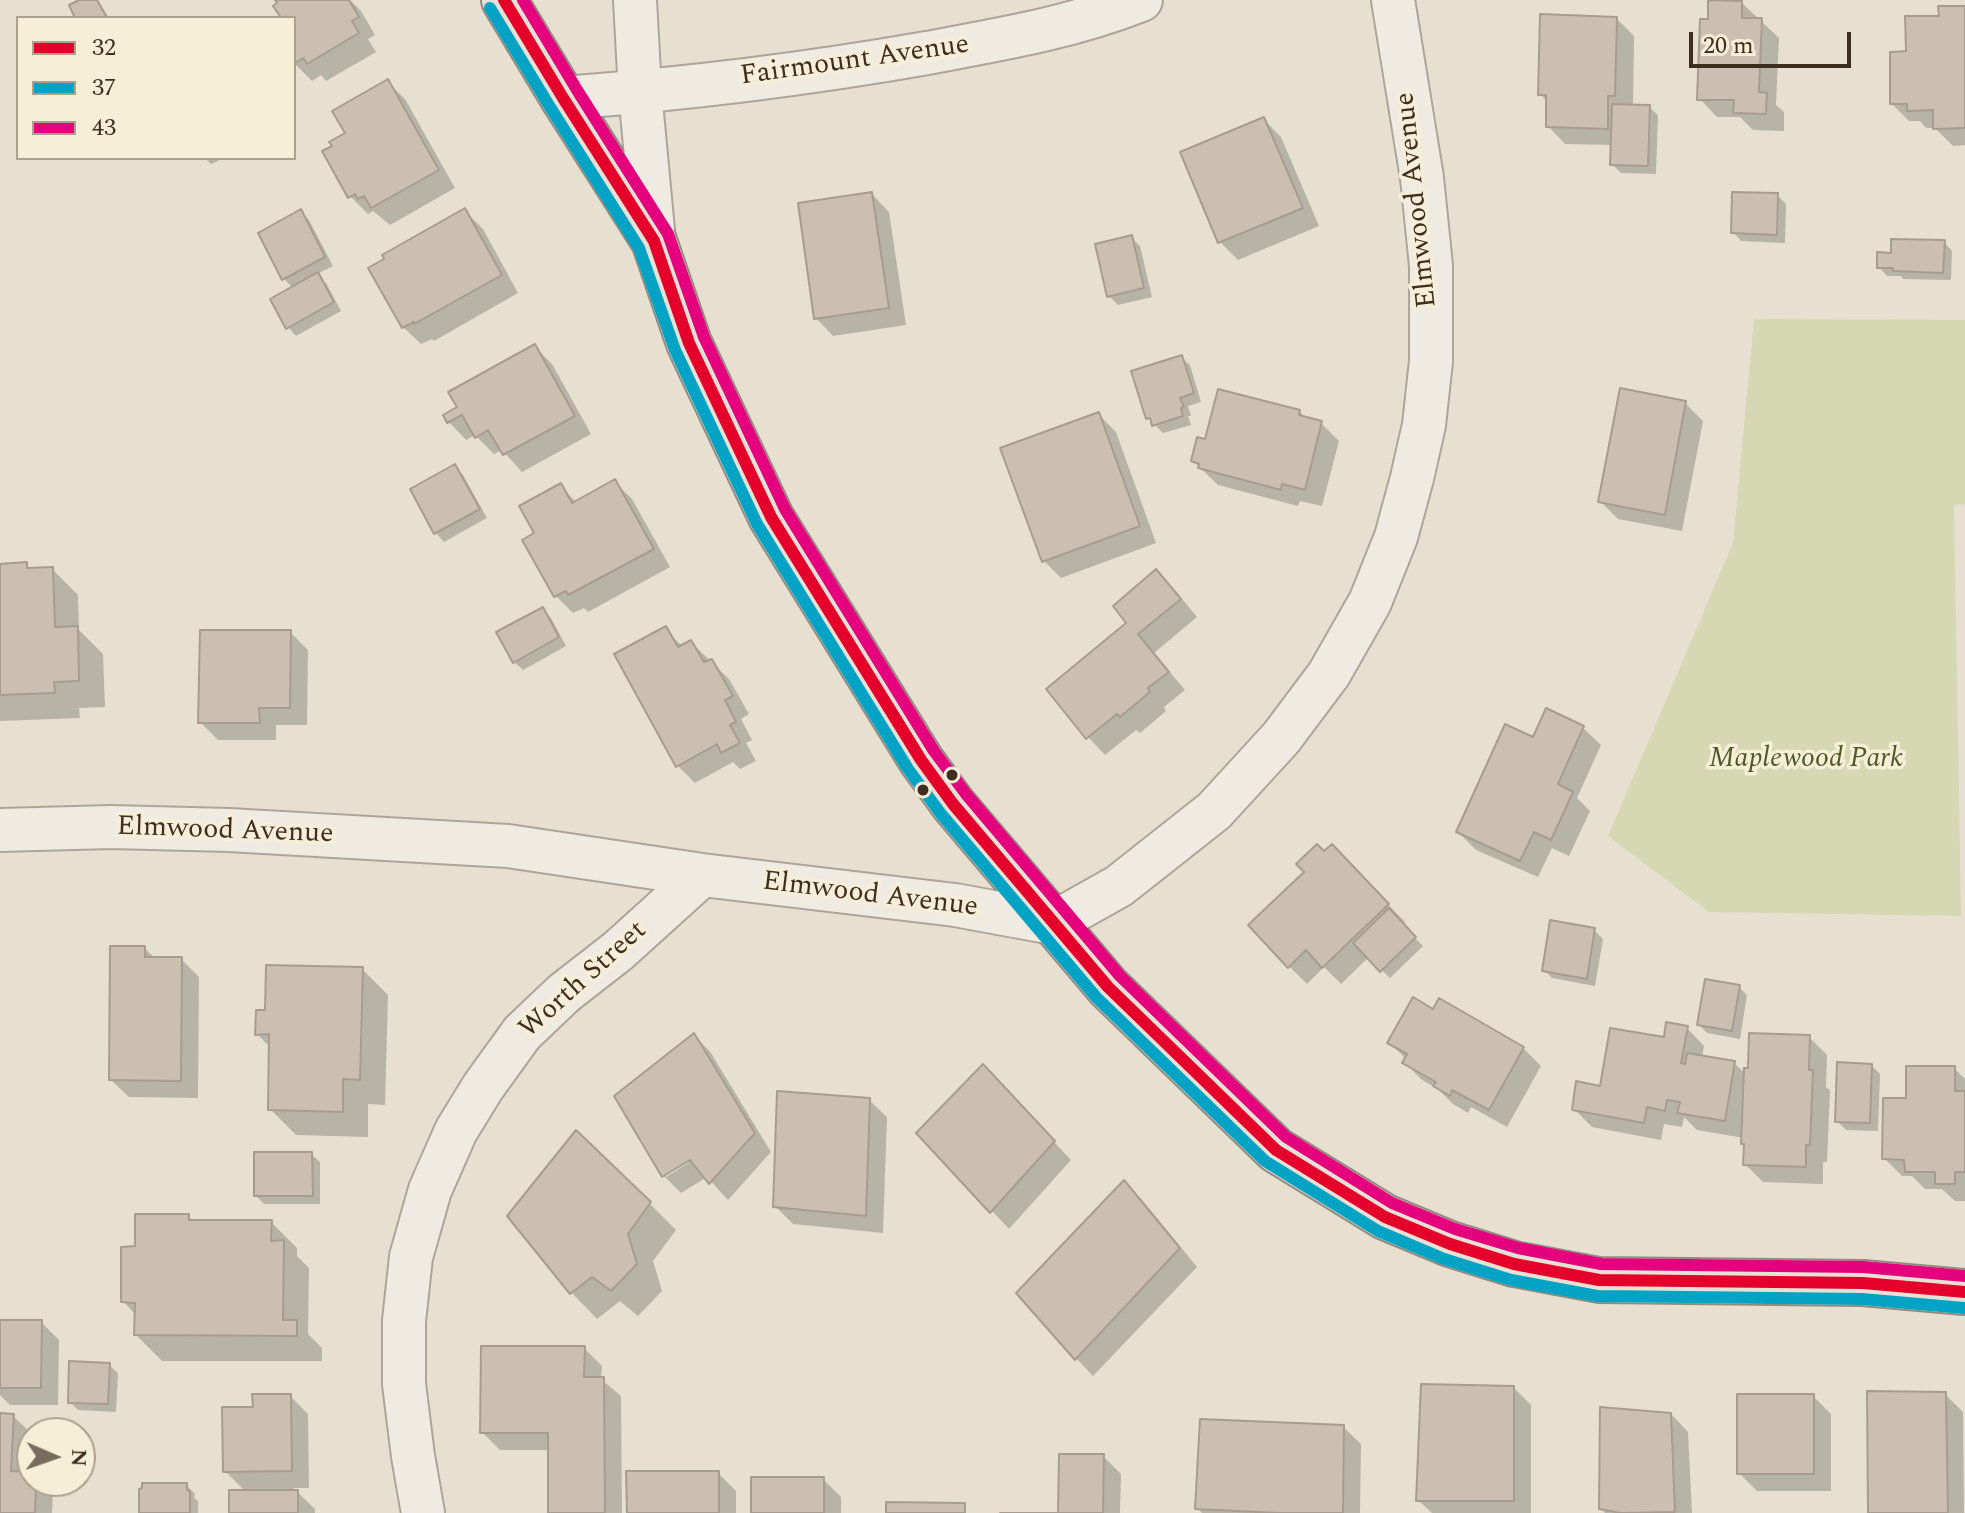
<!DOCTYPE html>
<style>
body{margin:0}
#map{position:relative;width:1965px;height:1513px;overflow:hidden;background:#e7e0d1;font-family:Spectral,serif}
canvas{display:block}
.legend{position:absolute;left:16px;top:16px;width:280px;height:144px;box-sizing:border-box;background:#f7eed8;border:2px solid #ada18e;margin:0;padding:10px 14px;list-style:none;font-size:24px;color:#3d2e20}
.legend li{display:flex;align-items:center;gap:16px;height:40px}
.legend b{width:40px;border:2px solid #ada18e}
.north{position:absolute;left:16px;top:1417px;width:80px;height:80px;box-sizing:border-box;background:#f7eed8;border:2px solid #ada18e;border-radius:50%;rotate:92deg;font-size:22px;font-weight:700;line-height:32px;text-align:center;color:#3d2e20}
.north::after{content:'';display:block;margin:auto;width:28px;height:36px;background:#786c5e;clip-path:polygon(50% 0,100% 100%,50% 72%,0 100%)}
.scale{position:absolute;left:1689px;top:32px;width:162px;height:36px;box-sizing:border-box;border:4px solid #3d2e20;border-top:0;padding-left:10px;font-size:24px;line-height:28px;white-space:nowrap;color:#3d2e20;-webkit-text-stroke:6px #f7eed8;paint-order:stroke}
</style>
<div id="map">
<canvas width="1965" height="1513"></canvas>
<ul class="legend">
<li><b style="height:10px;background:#e4002b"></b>32</li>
<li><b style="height:10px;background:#03a3c5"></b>37</li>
<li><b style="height:10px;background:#e5007d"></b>43</li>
</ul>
<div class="north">N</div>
<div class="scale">20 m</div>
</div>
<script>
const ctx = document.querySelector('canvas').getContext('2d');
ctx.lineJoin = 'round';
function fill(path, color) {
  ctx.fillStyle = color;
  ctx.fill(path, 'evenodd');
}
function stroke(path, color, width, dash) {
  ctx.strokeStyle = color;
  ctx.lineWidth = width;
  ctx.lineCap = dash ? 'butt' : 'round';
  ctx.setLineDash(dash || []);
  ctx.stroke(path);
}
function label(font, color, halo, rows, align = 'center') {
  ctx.font = font + ' Spectral,serif';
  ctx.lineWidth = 7;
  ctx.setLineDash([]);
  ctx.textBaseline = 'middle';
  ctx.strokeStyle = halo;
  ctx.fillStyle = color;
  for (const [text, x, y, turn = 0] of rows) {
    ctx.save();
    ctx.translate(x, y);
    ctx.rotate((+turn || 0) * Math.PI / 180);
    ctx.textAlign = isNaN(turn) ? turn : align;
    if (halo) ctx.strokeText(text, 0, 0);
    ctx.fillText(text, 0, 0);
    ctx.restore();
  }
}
const green = new Path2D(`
 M1754,319L1965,320V504L1954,505L1961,916L1709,912L1608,836L1733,543Z`);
const shadow = new Path2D(`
 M84,0H98L109,18H77Z
 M278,0H350L361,11L375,35L368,39L376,52L326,81L321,75L312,81L294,63V18H283Z
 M1742,3L1779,38L1776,105L1784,112V131L1753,130L1740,117H1717L1700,99L1709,21Z
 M1965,8V145L1953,146L1935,128H1926L1920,121H1909L1892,104L1908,53L1941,18Z
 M1616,18L1634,36L1633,106L1649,107L1658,115L1656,174L1621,173L1612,164L1613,145L1565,144L1548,126V102L1540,94Z
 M387,82L405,99L455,188L390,225L373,211L368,214L350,196L348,134Z
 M1264,120L1281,137L1319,226L1238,260L1220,242L1183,153Z
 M205,158H224L211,164Z
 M872,194L889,212L906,325L833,336L816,318Z
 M1777,195L1786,204L1785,243L1741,241L1733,232Z
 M465,211L483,229L518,293L434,341L432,339L421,344L403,327L387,260Z
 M301,212L309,220L333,266L317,274L326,283L341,311L296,336L288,327L293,288L284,279L260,233Z
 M1131,237L1140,246L1152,297L1118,305L1109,296Z
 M1944,242L1952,251L1951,280L1903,279L1901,276H1887L1879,267L1893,255Z
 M534,346L552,364L591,434L522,472L502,450L494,454L475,435L466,440L449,422L459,408Z
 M1181,357L1190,365L1201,402L1188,406L1191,416H1188L1191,425L1163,433L1148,418Z
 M1685,403L1703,421L1682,531L1618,519L1600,501Z
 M1299,411L1307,419L1321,423L1339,441L1322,506L1300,501L1298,506L1218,485L1193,461L1207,441Z
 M1098,414L1116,432L1156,543L1061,578L1044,561Z
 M454,466L463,475L487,518L444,542L436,533L412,490Z
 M615,482L632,499L670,567L588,612L584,608L573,613L556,596L536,534L560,486L577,503Z
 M26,564L31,570L52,569L78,595L79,630L103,654L105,707L79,708L80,718L0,721V566Z
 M1156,572L1174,589L1197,617L1154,653L1185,690L1164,707L1166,711L1140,733L1136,730L1105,755L1088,737L1129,623Z
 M542,610L551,618L566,646L523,670L514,662Z
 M665,629L683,647L691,642L729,679L749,714L741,719L752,740L746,743L756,761L740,769L733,762L695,783L678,766Z
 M290,632L308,650L307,725H276V740H218L200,722Z
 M1583,728L1601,745L1577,798L1590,811L1569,856L1552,848L1538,877L1476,850L1458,832L1534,739Z
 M1325,854L1349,864L1405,922L1402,925L1423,946L1390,978L1369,957L1341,984L1324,967L1307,984L1289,966L1307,872Z
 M1594,930L1603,939L1595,986L1552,978L1544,970Z
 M144,948L156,959H181L199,977L198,1098L129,1097L111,1080Z
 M362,969L388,995L385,1105L368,1104V1137L296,1135L270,1109L271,1048L257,1034L267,1012Z
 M1739,987L1747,995L1740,1039L1707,1033L1699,1025Z
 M1434,1012L1523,1048L1541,1066L1507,1127L1471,1107L1468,1113L1453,1104L1438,1089L1422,1080L1404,1062L1406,1059L1390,1043Z
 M1687,1028L1704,1046L1702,1057L1734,1063L1746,1074L1809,1037L1827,1055L1826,1087L1830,1090L1827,1162H1823V1184L1763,1182L1745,1164L1746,1146L1744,1138L1697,1130L1684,1117L1682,1127L1664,1124L1661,1140L1592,1127L1574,1109L1665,1039Z
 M694,1035L711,1053L771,1152L728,1200L707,1177L681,1193L663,1175ZM697,1153L699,1156L666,1177V1172Z
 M1872,1066L1880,1074L1878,1131L1846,1130L1837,1121Z
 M1954,1068L1965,1079V1201H1955L1942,1189H1925L1912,1176H1902L1884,1158L1908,1100Z
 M1000,1084L1071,1160L1009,1229L919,1133Z
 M869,1100L887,1117L883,1233L793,1224L775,1206Z
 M311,1154L320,1162V1204H264L256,1196Z
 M1124,1183L1142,1200L1197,1267L1093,1376L1076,1358Z
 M650,1204L676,1230L653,1261L662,1291L638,1316L620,1301L597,1319L572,1293L510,1216Z
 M188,1216L194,1222H271L297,1248V1256L309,1268L308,1334L322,1348V1361H162L136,1335V1315L123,1301L137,1248Z
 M0,1322H41L59,1340L58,1405H10L0,1395Z
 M584,1348L602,1366L601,1379L621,1396L622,1513H550V1450H500L482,1432Z
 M109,1365L118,1373L116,1412L78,1410L70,1402Z
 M1514,1388L1531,1405V1513H1432L1418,1500Z
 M1945,1394L1963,1412L1964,1513H1870Z
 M290,1396L308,1414L309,1488H293L315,1509V1513H231L246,1492L225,1471L255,1409Z
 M1813,1396L1831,1414V1491H1757L1739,1473Z
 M1671,1414L1688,1432L1692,1513H1605L1601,1508Z
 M0,1415L13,1416L31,1433L29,1474H32V1481H42L53,1492L52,1513H0Z
 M1343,1427L1361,1444L1360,1513H1202L1197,1508Z
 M1103,1456L1121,1474L1120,1513H1060Z
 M718,1473L736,1491V1513H629Z
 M823,1479L841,1497V1513H753Z
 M186,1485L195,1494L194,1498L198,1501V1513H141Z`);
const building = new Path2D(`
 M79,0H97L107,18H75L69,5Z
 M275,0H349L359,17L352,21L359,33L307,64L303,58L294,64V18H281L273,6L277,3Z
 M1708,0L1742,1V18H1762L1759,92L1767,93L1766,114L1733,113L1734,100H1697L1700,19H1708Z
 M1938,6H1965V128L1933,129V110L1907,111V104H1890V52L1906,51L1905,16H1939Z
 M1540,14L1617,17L1615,96H1608V129L1546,127V95H1538Z
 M388,79L439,170L371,208L364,196L358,199L355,194L348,198L322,151L332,146L329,142L345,133L332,111Z
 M1612,104L1650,105L1648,166L1610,165Z
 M1264,117L1303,208L1218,243L1180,152Z
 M872,192L889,308L814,319L798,203Z
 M1732,192L1778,193L1777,235L1731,233Z
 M465,208L502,275L414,324V322L402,328L368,268L384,259L382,255Z
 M301,209L325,257L282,280L258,233Z
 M1132,235L1144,288L1107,297L1095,244Z
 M1891,239L1945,240L1943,273L1893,271V268H1877V252L1891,253Z
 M318,272L334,302L286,329L270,299Z
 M535,344L575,416L503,455L488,430L475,438L462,415L447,423L443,415L457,407L448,392Z
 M1182,355L1194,393L1180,398L1184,407L1181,408L1183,416L1152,426L1150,418L1146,419L1131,371Z
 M1620,388L1686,401L1665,515L1598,502Z
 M1218,389L1300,410L1299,415L1322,421L1305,490L1282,484L1281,490L1198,468L1199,464L1191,461L1197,437L1205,439Z
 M1099,412L1140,526L1042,562L1000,448Z
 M455,464L480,509L434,534L410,489Z
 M615,479L654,549L568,595L566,591L554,597L522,540L534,533L519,506L561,483L572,503Z
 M27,562V568L53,567L55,627L78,626L79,681L54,682L55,693L0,695V564Z
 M1156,569L1181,599L1138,634L1169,672L1148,688L1150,692L1120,717L1117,714L1086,739L1046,689L1126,623L1113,606Z
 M543,607L559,637L513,663L496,632Z
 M666,626L678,647L691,640L704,662L712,659L733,696L725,700L736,722L730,725L740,743L721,753L717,744L676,767L614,654Z
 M200,630H291L290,708H259L260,723H198Z
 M1546,708L1584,726L1558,784L1573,792L1551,840L1534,832L1520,861L1456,832L1505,724L1533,737Z
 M1317,844L1324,851L1332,844L1389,904L1322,968L1306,950L1288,968L1248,925L1304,872L1296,864Z
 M1389,908L1416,937L1380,972L1353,943Z
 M1550,920L1595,928L1587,979L1542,971Z
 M110,946H145V957H182L181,1081L109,1080Z
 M266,965L363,967L360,1080L343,1079V1112L268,1110L269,1034L255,1035L256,1010H265Z
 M1705,979L1740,985L1732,1031L1697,1025Z
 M1413,997L1433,1009L1439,998L1524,1047L1489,1110L1452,1090L1450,1096L1433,1086L1436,1082L1402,1063L1407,1054L1387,1043Z
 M1666,1022L1688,1026L1681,1063L1685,1064L1687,1053L1735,1061L1725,1121L1677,1113L1680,1102L1667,1100L1665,1111L1647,1107L1644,1123L1572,1110L1576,1081L1600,1086L1610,1028L1664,1037Z
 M694,1033L755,1133L709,1184L690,1160L662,1177L614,1096Z
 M1749,1033L1810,1035L1809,1070H1813L1810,1145H1806V1167L1743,1165L1744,1144H1741L1744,1068H1748Z
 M1837,1062L1872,1064L1870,1123L1835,1122Z
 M983,1064L1055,1141L990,1213L916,1133Z
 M1906,1066H1955V1091H1965V1172H1955V1184H1935V1172H1905L1904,1160L1882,1159L1883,1098H1906Z
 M777,1091L870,1098L866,1216L773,1207Z
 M576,1130L651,1202L628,1234L637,1264L611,1291L592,1277L570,1294L507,1216Z
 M254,1152H312L313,1196H254Z
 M1124,1180L1180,1248L1075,1360L1016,1293Z
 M135,1214H189V1220H272L271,1241L284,1240L283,1320H297V1336L134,1335L135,1303L121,1302V1247L135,1246Z
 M0,1320H42L41,1388H0Z
 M481,1346H585L584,1377H604L605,1513H548V1433H480Z
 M69,1361L110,1363L108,1404L68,1403Z
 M1421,1384L1514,1386V1501H1416Z
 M1867,1391L1946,1392L1948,1513H1868Z
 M252,1394H291L292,1471L223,1472L222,1407H253Z
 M1737,1394H1814V1474H1737Z
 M1600,1407L1671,1413L1675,1512L1621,1513L1599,1509Z
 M0,1413L14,1414L11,1471L32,1472V1481H36L35,1513H0Z
 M1200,1419L1344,1425L1343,1513H1278L1195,1509Z
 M1059,1454H1104L1103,1513H1000H1058Z
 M626,1471H719V1513H627Z
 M751,1477H824V1513H751Z
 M142,1483H187V1490L190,1491V1513H139V1489L142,1488Z
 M229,1490H298V1513H229Z
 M886,1502L965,1503V1513H886Z`);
const minor = new Path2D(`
 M635,0L640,92L654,241
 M563,98C685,89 807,74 927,53C1002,39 1070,28 1141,0
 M0,830L111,827L229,830L508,846L702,875L955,905L1053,923L1119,886L1214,811L1281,738L1329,674L1370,602L1396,537L1412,478L1424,425L1431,361V266L1422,178L1393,0
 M423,1513L413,1456L404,1384V1321L411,1257L430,1190L456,1131L483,1087L522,1033L564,993L618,951L702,875`);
const primary = new Path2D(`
 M504,0L563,98L654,241L689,343L771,517L921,760L953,804L1108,987L1276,1150L1385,1217L1450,1244L1514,1264L1599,1280L1863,1283L1965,1292`);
const bus1 = new Path2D(`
 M504,0L563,98L654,241L689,343L771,517L921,760L953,804L1108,987L1276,1150L1385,1217L1450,1244L1514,1264L1599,1280L1863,1283L1965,1292`);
const bus2 = new Path2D(`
 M490,8L550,107L639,248L675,350L757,524L908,769L941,814L1096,997L1265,1161L1378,1231L1444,1259L1511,1280L1597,1296L1862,1299L1964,1308`);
const bus3 = new Path2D(`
 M523,0L577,90L668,234L704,337L785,509L934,751L966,794L1120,976L1286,1137L1392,1203L1455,1229L1518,1248L1601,1264L1863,1267L1965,1276`);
const markers = [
 [952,775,7,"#3d2e20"],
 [923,790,7,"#3d2e20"]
];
const streetNames = [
 ["Fairmount Avenue",855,62,-8],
 ["Elmwood Avenue",1418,200,-96],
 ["Elmwood Avenue",225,832,2],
 ["Elmwood Avenue",870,896,7],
 ["Worth Street",584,981,-42]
];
const parkNames = [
 ["Maplewood Park",1806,761]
];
fill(green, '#d6d7b3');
fill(shadow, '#0003');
fill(building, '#cbbfb2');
stroke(building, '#a89c90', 2);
stroke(minor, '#ada599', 46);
stroke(primary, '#928b80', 48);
stroke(minor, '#efebe3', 42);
stroke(primary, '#e6e1d4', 44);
stroke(bus1, '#e4002b', 12);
stroke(bus2, '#03a3c5', 12);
stroke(bus3, '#e5007d', 12);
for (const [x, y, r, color] of markers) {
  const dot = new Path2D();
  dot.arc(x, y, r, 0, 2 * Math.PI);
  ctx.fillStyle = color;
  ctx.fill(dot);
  stroke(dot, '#f7eed8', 3);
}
label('28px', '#3d2e20', '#f7eed8', streetNames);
label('italic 28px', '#4d5a26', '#f7eed8', parkNames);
</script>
